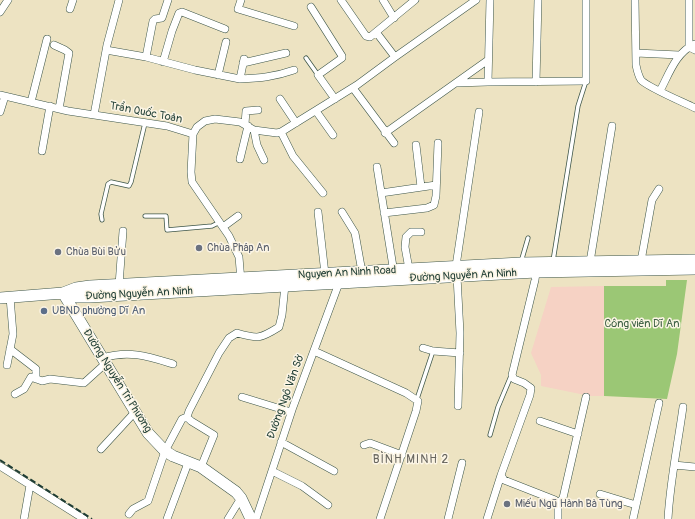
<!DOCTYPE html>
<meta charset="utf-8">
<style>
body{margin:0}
canvas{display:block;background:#ede3c2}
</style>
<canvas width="695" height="519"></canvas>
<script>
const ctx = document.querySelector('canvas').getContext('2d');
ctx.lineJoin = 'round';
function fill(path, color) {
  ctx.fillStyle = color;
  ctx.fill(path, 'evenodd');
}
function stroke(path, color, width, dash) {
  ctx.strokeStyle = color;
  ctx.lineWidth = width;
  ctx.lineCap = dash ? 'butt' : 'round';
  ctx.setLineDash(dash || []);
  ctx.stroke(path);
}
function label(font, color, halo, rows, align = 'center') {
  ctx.font = font + ' Pangolin,sans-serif';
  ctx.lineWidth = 3;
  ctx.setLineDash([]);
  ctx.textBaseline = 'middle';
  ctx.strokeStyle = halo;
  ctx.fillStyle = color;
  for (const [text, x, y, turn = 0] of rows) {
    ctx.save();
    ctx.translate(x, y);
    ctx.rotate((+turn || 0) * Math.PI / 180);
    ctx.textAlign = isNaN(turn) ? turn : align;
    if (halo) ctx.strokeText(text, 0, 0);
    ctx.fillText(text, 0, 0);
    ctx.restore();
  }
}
const built = new Path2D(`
 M604,286V396H590L541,386V375L531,353L551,287Z`);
const green = new Path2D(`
 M666,280H687L677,354L667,399L604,396V286H666Z`);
const lane = new Path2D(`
 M306,58L318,75
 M145,216H166L167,230L212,226L220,222
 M102,220L101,214L108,184L111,182L129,186L131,182L145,123
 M553,261L578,106L586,81
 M521,262L528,238
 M417,399L433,351
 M490,435L498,407L511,376`);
const street = new Path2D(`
 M241,0L238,9L294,26
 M341,0L366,36L370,37L376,32L395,57
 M383,0L394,18
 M635,0L636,65C637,70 638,75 641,80C647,87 685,103 695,108
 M689,0V47L695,50
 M311,7L342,56V58L318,75L335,99
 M70,9L73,0
 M0,12L8,0
 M376,32L415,0
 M54,45L65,50L69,53L59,109
 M106,50L146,57L195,70L240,79L244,59
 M636,53L679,55
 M146,57L153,21L155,19L162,18L168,0
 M163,62L172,31L179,13L182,12L225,29
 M243,63L286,53
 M218,75L226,42
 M240,79C260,78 274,77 294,70
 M488,82L490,0
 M536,82L538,0
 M456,83L488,82L586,81V0
 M353,88L394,143
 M660,91C669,74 676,52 695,44
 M0,95L68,111L167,126L193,134
 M280,99L296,123
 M31,102L47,39
 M316,111L333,135
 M0,112L5,96
 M94,115L107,45L119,0
 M245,124L246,111L258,110
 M254,130L257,145L264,160
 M281,132L293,156L323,193
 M385,133L488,60
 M416,145L421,187
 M42,151L50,106
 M240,159L248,126
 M377,167L394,273
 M381,193L436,185
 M318,212L325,274
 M342,212L355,233L362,272
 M384,213L427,208L434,205L436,196L438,143
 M223,227L238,216
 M641,261L652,200L659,189
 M590,262L612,126
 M456,266L479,112
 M409,269L405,247L406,237L411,232H421
 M536,272L535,280L512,375L514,379L524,383L531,388L530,395L501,475L504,480L555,500L558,504V519
 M457,276L460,333L458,406
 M241,281L239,257L229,236L192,182L191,172L193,134L197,127L205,121L215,119L240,122L254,130L277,133L281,132L357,85L395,57L476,0
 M119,285L123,231
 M423,348L433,351L460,353
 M10,349L36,369V379
 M314,351L406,393L418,401L416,411L380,519
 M102,358C129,350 147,356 173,364
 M7,365L13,334L10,297
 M15,394L24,389L31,377L42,381L50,379L84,383L105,364
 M242,397L291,412
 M540,421L578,434
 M281,442L334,471
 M364,445L370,443L402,455
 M101,449L135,412
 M674,465L695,467
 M0,466L84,519
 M201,467L214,435L191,421L187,417L189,411L219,353L229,338L237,333C258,339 260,339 279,327L282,315L285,285
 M272,471L302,486L328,505
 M600,494L636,505
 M558,504L563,498L586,397
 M129,514L133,509L148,501L165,451L182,419L187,417
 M24,519L30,485
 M167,519L188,463
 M228,519L241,498
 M256,519L293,407L339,283
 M448,519L462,463
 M487,519L501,475
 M633,519L659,403
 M668,519C670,481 678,444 683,407`);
const secondary = new Path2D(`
 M63,293L77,297H90L536,272L695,269
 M63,293L148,433L165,451L173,456L201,467L236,492L241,498L251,519
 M0,298L63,293L76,288L90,286L521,263L695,260`);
const rail = new Path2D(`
 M0,460L92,519`);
const markers = [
 [199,248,4,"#6b7280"],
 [58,252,4,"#6b7280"],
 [44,311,4,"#5c6f8a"],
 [507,504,4,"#6b7280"]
];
const streetNames = [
 ["Trần Quốc Toản",146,113,11],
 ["Nguyen An Ninh Road",347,273,-3],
 ["Đường Nguyễn An Ninh",463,276,-3],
 ["Đường Nguyễn An Ninh",139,294,-3],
 ["Đường Nguyễn Tri Phương",117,381,58],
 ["Đường Ngô Văn Sở",286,397,-70]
];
const worshipNames = [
 ["Chùa Pháp An",207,248],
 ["Chùa Bùi Bửu",66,252],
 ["Miếu Ngũ Hành Bà Tùng",515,504]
];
const serviceNames = [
 ["UBND phường Dĩ An",52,311]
];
const parkNames = [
 ["Công viên Dĩ An",642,324]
];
const neighbourhoodNames = [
 ["BÌNH MINH 2",411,460]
];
fill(built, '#f6d2c4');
fill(green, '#9bc775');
stroke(lane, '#3e5649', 5);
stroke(street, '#3e5649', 8);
stroke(secondary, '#3e5649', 12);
stroke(lane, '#fff', 3.5);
stroke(street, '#fff', 7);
stroke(secondary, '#fff', 11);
stroke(rail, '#1f3d34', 2, [6, 3]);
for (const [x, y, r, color] of markers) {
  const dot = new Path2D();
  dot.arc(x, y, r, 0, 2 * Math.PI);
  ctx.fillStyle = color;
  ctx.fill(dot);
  stroke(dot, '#fcf5e5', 1.5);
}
label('11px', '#1f3d34', '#fcf5e5', streetNames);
label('11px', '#5b616d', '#fcf5e5', worshipNames, 'left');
label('11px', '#4e5e75', '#fcf5e5', serviceNames, 'left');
label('11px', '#3e6044', '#fcf5e5', parkNames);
ctx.letterSpacing = '1px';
label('12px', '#67655e', '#fcf5e5', neighbourhoodNames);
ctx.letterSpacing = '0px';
</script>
